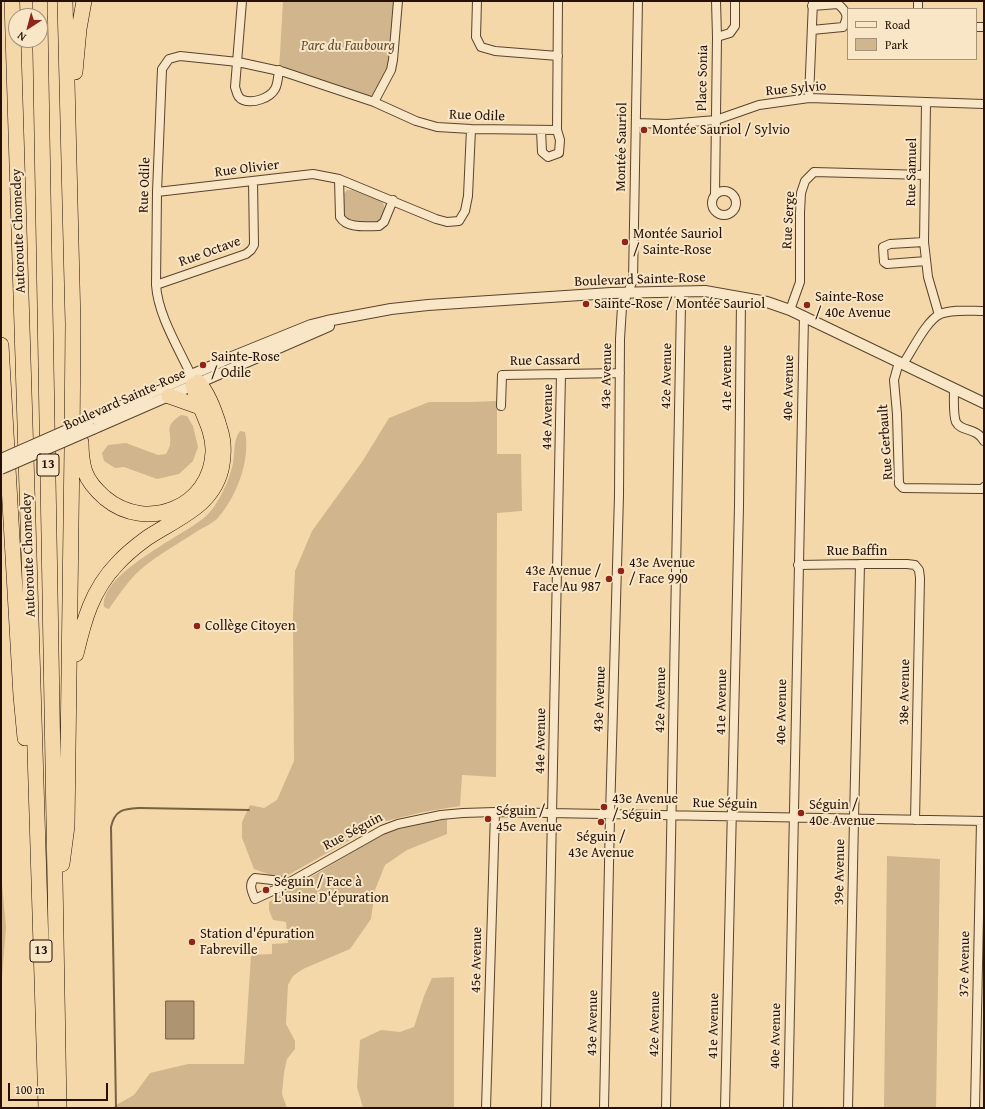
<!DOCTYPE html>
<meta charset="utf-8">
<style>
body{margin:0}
#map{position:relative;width:985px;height:1109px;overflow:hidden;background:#f4d8a9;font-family:"Gentium Book Plus",serif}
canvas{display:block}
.frame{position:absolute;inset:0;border:2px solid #261104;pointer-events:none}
.legend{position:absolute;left:847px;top:8px;width:130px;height:52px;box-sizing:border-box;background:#f8e6c7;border:1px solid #a49179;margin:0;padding:5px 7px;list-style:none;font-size:12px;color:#261104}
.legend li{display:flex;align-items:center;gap:8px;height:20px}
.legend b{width:20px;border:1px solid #a49179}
.north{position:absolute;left:8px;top:8px;width:40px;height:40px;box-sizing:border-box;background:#f8e6c7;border:1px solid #a49179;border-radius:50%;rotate:216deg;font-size:11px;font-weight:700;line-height:16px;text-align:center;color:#261104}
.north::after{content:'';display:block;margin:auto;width:14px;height:18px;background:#8f2418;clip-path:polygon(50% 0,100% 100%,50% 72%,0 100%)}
.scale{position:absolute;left:8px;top:1083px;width:100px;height:18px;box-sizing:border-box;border:2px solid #261104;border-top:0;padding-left:5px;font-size:12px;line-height:14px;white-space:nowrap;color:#261104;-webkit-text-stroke:3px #f8e6c7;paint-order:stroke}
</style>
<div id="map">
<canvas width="985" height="1109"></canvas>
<div class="frame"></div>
<ul class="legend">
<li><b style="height:5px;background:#f8e6c7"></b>Road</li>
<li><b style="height:11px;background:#d1b68d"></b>Park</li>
</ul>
<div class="north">N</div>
<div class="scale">100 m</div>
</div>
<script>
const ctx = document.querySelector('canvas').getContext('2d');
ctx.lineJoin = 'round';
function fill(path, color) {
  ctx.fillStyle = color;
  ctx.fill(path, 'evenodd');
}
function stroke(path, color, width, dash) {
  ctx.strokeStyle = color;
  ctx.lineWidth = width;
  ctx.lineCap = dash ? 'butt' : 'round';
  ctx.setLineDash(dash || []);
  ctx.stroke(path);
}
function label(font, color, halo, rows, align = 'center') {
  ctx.font = font + ' "Gentium Book Plus",serif';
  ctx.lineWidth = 4;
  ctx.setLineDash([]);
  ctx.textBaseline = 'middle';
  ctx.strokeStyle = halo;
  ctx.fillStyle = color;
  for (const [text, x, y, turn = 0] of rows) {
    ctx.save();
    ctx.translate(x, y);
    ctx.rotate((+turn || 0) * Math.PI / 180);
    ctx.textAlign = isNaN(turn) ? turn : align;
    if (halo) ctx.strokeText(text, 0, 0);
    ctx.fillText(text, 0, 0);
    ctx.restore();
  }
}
const green = new Path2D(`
 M283,1H398L393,60L374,102L279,70Z
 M347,190H352L380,200C387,205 385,214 381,220C372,225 353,224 344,219L342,196Z
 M497,401V454H521L522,511L497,513L496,777L462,775L460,806L423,812L382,822L281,879L254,869L242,838V822L250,805L264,808L277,800L294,761L293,616L295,571L312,531L362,462L389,418L429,402H471Z
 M181,415L187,416L193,426L198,447L193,461L179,474L157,479L124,467L115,468L104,461L102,453L108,445L126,443L158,455L166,454C167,452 169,448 170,445C172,430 163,427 181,415Z
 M240,431L245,432C251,460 236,498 217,519C212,523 205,527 199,530C183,541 166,550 150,562C132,575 121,591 109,609L104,607C100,573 183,536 205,517C218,506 230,479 233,463C235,452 233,440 240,431Z
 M447,819V834L407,850L385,865L375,890L371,919L350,949L303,969L293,976L288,985L286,1024L295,1041V1049L287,1059L284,1073L282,1094L287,1108H111L134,1095L150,1073L188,1064H244L251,955L272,954V944L288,943L286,922L273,920L269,910V902L383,834L407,826Z
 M887,856L940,859L936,1108H884Z
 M1,874L6,927L1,990Z
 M454,977V1108H363L357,1087L360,1040L381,1030L400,1032L414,1027L424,996L432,978Z`);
const water = new Path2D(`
 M166,1001H194V1039H166Z`);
const stream = new Path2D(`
 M116,1108L111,827C115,809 124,809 140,808L249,810`);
const minor = new Path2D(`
 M242,1L235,87C237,92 237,98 243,100C253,104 270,98 275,89C278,84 278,76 279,70
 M477,1L476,37L481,47L495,51L558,56
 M918,1V9
 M976,27H984
 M812,30L843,27C849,16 847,12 838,4L812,6
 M717,37L730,33L735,26V1
 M809,98L813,1
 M374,102L391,70L393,60L398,1
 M926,103L924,242L928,277L939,315
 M636,123L667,124L716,120L759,105L809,98L984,104
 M541,130L542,152L548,157L559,153L560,140L557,130L558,1
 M339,179L340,217C347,229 367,226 379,226L384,222L393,200
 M712 203a12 12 0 1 1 24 0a12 12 0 1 1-24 0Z
 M157,192L313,174L339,179L436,219L447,222L459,221L465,211L468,196L471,129
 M715,195L717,37L716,1
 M924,242L890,244L883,247L884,262L887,264L926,261
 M156,285L246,254L251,250L254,245L253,181
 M790,310L800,282V213L801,193L805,181L814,172L925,175
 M899,362L894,380L897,414L899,484L903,488L982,489L984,487
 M903,364C912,351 926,321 940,314C953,309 970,311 984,311
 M191,375C178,347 158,315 156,285L157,192L162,69L169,59L180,56L238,62L284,72L374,102L416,121L437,127L471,129L557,130
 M954,389C954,398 953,415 956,422C961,432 976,427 984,441
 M501,406L502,375L620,373
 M798,565L860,564H907L915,565L919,570L920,578L915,820
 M289,882L255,878C248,884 252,892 255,899L281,887L382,830L398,824L441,815L463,813L495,812L984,821
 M486,1108L495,812
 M546,1108L561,374
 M604,1108L610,815L619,495L620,339L622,307L633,280L638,1
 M666,1108L681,304L679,292
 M725,1108L739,506L741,297
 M788,1108L804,316
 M848,1108L854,819L860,564
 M975,1108L981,821`);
const tertiary = new Path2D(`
 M92,419L232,357L311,325L327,321L391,309L428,305L611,293L705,291L767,302L790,310L984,403
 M93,429L329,326`);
const motorway = new Path2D(`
 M12,1L46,1108
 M40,1V16
 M40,20L59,1108
 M75,72L79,29L84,1
 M1,345L21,696L25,738
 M169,396L200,407
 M81,442C81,452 82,463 85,472C89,483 97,491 105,498C147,533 211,507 213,452C214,428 198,408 193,385
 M76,654C84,620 92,590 117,564C126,554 136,546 147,538C177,518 215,506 222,465C224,453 224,441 220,429C216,415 208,393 198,382
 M62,864L67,826L72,448L73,324L65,1`);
const tertiaryBridge = new Path2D(`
 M1,459L92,419
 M1,469L93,429`);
const markers = [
 [644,130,4,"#8f2418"],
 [625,242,4,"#8f2418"],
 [586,304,4,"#8f2418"],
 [807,305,4,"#8f2418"],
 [203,365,4,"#8f2418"],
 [621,571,4,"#8f2418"],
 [609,579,4,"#8f2418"],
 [197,626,4,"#8f2418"],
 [604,807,4,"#8f2418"],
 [801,813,4,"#8f2418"],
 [488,819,4,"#8f2418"],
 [601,822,4,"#8f2418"],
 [266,890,4,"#8f2418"],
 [192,942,4,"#8f2418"]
];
const shields = [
 [48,465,22],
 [41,951,22]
];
const shieldNames = [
 ["13",48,465],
 ["13",41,951]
];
const parkNames = [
 ["Parc du Faubourg",348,46]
];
const streetNames = [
 ["Place Sonia",703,78,-89],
 ["Rue Sylvio",796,89,-5],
 ["Rue Odile",477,116,2],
 ["Montée Sauriol",622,147,-89],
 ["Rue Olivier",247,169,-7],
 ["Rue Samuel",912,172,-89],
 ["Rue Odile",145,185,-88],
 ["Rue Serge",789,220,-87],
 ["Autoroute Chomedey",19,231,-92],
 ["Rue Octave",210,252,-20],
 ["Boulevard Sainte-Rose",640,280,-2],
 ["Rue Cassard",545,361,-1],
 ["43e Avenue",607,376,-89],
 ["42e Avenue",667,376,-89],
 ["41e Avenue",727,378,-90],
 ["40e Avenue",789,388,-89],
 ["Boulevard Sainte-Rose",125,400,-24],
 ["44e Avenue",548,417,-89],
 ["Rue Gerbault",886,442,-94],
 ["Rue Baffin",857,551],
 ["Autoroute Chomedey",29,555,-92],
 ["38e Avenue",905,692,-89],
 ["43e Avenue",600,699,-88],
 ["42e Avenue",661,700,-89],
 ["41e Avenue",722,702,-89],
 ["40e Avenue",782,712,-89],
 ["44e Avenue",541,741,-89],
 ["Rue Séguin",725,804,1],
 ["Rue Séguin",353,832,-28],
 ["39e Avenue",840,872,-89],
 ["45e Avenue",477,960,-89],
 ["37e Avenue",965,964,-89],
 ["43e Avenue",593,1023,-89],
 ["42e Avenue",655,1024,-89],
 ["41e Avenue",714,1026,-89],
 ["40e Avenue",776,1036,-89]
];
const poiNames = [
 ["Montée Sauriol / Sylvio",652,130],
 ["Montée Sauriol",633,234],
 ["/ Sainte-Rose",633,250],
 ["Sainte-Rose",815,297],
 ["/ 40e Avenue",815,313],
 ["Sainte-Rose / Montée Sauriol",594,304],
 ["Sainte-Rose",211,357],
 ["/ Odile",211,373],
 ["43e Avenue",629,563],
 ["/ Face 990",629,579],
 ["43e Avenue /",601,571,"right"],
 ["Face Au 987",601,587,"right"],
 ["Collège Citoyen",205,626],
 ["43e Avenue",612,799],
 ["/ Séguin",612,815],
 ["Séguin /",809,805],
 ["40e Avenue",809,821],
 ["Séguin /",496,811],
 ["45e Avenue",496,827],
 ["Séguin /",601,837,"center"],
 ["43e Avenue",601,853,"center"],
 ["Séguin / Face à",274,882],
 ["L'usine D'épuration",274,898],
 ["Station d'épuration",200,934],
 ["Fabreville",200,950]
];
fill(green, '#d1b68d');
fill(water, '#ae9471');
stroke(water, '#786045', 1);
stroke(stream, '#786045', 2);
stroke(minor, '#5a432d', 10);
stroke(tertiary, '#5a432d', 12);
stroke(motorway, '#261104', 16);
stroke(minor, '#f8e6c7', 8);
stroke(tertiary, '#f8e6c7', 10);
stroke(motorway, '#f4d8a9', 15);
stroke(tertiaryBridge, '#5a432d', 12, []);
stroke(tertiaryBridge, '#f8e6c7', 10);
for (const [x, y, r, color] of markers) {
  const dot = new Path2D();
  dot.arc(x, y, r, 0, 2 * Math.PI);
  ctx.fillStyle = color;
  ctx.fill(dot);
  stroke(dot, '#f8e6c7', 1.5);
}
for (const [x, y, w] of shields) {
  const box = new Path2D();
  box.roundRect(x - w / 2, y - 11, w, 22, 3);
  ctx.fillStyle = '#f8e6c7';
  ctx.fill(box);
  stroke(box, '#261104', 1);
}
label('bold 13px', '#261104', null, shieldNames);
label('italic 14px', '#624b34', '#f8e6c7', parkNames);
label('14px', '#261104', '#f8e6c7', streetNames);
label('14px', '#261104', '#f8e6c7', poiNames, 'left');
</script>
